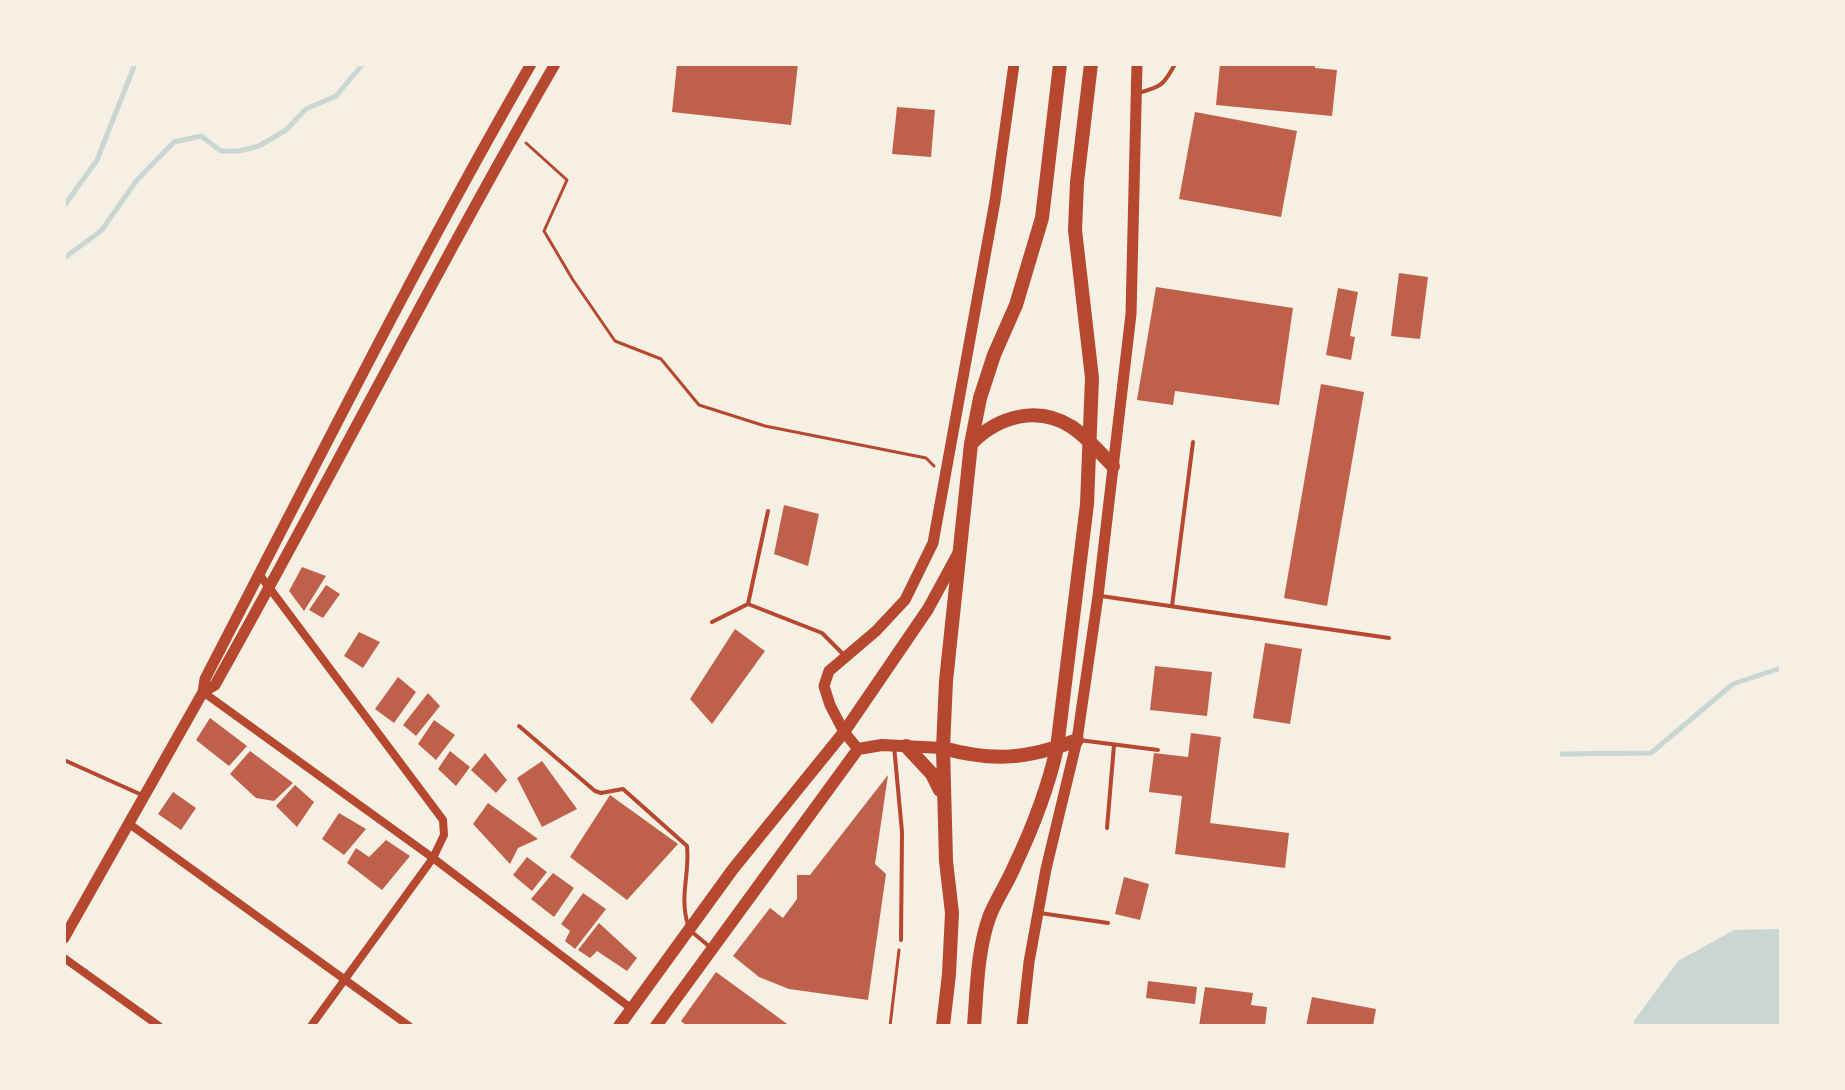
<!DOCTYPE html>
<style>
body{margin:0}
#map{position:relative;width:1845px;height:1090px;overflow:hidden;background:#f6efe4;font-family:Arial,sans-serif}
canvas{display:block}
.frame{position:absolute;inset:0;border:66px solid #f6efe4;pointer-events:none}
</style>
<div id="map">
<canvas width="1845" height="1090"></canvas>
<div class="frame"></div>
</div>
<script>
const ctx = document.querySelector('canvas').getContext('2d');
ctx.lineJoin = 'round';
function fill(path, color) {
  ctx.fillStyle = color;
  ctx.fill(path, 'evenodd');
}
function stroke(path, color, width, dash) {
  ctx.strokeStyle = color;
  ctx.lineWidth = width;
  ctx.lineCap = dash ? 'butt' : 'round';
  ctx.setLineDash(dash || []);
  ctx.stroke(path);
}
const water = new Path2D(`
 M1781,929V1026H1634V1021L1678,961L1734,930Z`);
const stream = new Path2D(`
 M64,206L97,160L135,64
 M64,258L101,231L137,180L174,142L201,136L221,151H239L259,146L286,130L306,109L336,96L363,64
 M1562,754L1651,753L1733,684L1781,668`);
const building = new Path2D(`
 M677,64H798L791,125L672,112Z
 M1220,64H1315V68L1337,70L1332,116L1216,105Z
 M897,107L935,110L931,157L892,154Z
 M1195,112L1297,131L1281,217L1179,199Z
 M1399,273L1428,277L1420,339L1391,336Z
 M1156,287L1293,308L1279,405L1175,391L1173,405L1137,400Z
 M1338,288L1358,292L1350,336L1355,337L1351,360L1326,355Z
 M1321,384L1364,392L1327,606L1284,598Z
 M784,505L819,514L808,566L774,554Z
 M302,567L326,576L304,611L289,591Z
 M326,585L340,594L323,618L309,610Z
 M735,629L765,651L712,724L690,699Z
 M359,632L380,642L363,668L344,656Z
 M1265,643L1302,649L1290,724L1253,718Z
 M1155,666L1212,672L1207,716L1150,710Z
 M398,677L416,692L394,723L375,709Z
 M428,693L440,706L416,736L403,725Z
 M210,718L247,746L229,766L196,740Z
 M434,720L455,735L436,760L418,744Z
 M1191,733L1221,737L1210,823L1289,833L1285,868L1175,854L1182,796L1149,792L1154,753L1188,757Z
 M250,751L293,783L274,801L256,798L230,774Z
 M450,751L470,767L456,786L438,769Z
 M485,753L507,780L496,793L471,770Z
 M542,761L577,809L542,827L517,778Z
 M888,775L875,864L886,874L868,1000L789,989L759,977L733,956L770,908L783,918L797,899V875H810Z
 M295,785L314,802L297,827L276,806Z
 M173,792L196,808L181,830L158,814Z
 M610,795L678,844L627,900L570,857Z
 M488,803L538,839L518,848L510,864L473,824Z
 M339,813L366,829L344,855L322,839Z
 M386,840L410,856L382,890L347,863L356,848L369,857Z
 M527,857L547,872L532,891L513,875Z
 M553,873L574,888L554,917L531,899Z
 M1124,877L1149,884L1140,920L1115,914Z
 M583,893L606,909L575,949L565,941L570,931L561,924Z
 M599,923L637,958L627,971L597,951L590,958L578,950Z
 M716,972L790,1026H687L681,1021Z
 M1148,981L1197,987L1195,1004L1146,998Z
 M1205,987L1253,993L1251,1005L1267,1007L1265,1026H1199Z
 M1312,997L1376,1009L1373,1026H1306Z`);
const path = new Path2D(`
 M526,143L567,180L544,231L573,280L615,341L661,359L699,405L765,426L926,458L934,466
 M890,1026L899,950`);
const service = new Path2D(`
 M1138,93C1161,87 1164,85 1175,64
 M1101,596L1389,638
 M748,604L768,511
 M1172,606L1193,442
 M712,622L748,604L822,633L846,657
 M519,726L595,791L601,793L623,789L687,846C690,874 679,896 688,925
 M1079,740L1158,750
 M894,746L902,832L901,940
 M64,760L142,795
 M1107,828L1114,745
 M1040,913L1108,923
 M692,932L710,947`);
const minor = new Path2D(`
 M259,574L443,820L444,835L433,858L311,1026
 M203,692L433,858L632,1009
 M128,823L409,1026
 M64,958L159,1026`);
const tertiary = new Path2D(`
 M203,692L215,685C331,479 437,268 555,64
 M858,749L844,732L830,705L824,686L829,671L876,631L905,600L933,543L995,201L1014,64
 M64,938L203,692L205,679C312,473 415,265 531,64
 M1022,1026L1029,962L1046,869L1077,740L1098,596L1131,314L1137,64`);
const secondary = new Path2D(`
 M619,1026L733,869L844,732L928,609L959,552
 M656,1026L858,749L882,745L943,748`);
const trunk = new Path2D(`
 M971,444C998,416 1038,405 1072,427C1087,437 1100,453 1113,466
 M906,746L932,774L940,790
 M943,748C993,762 1028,759 1077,740
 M943,1026L949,974L952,913L946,861L943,748L946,681L971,444L980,398L994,355L1016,305L1042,218L1060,64
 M974,1026C977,990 977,950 990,915C997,898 1008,882 1015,865C1033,827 1048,788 1057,748L1087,504L1092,378L1075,230L1077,182L1091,64`);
fill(water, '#c9d6d2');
stroke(stream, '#c9d6d2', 5);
fill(building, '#bf614a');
stroke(path, '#b5482f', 3);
stroke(service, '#b5482f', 4);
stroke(minor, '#b5482f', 8);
stroke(tertiary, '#b5482f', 11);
stroke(secondary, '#b5482f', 12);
stroke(trunk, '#b5482f', 14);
</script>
